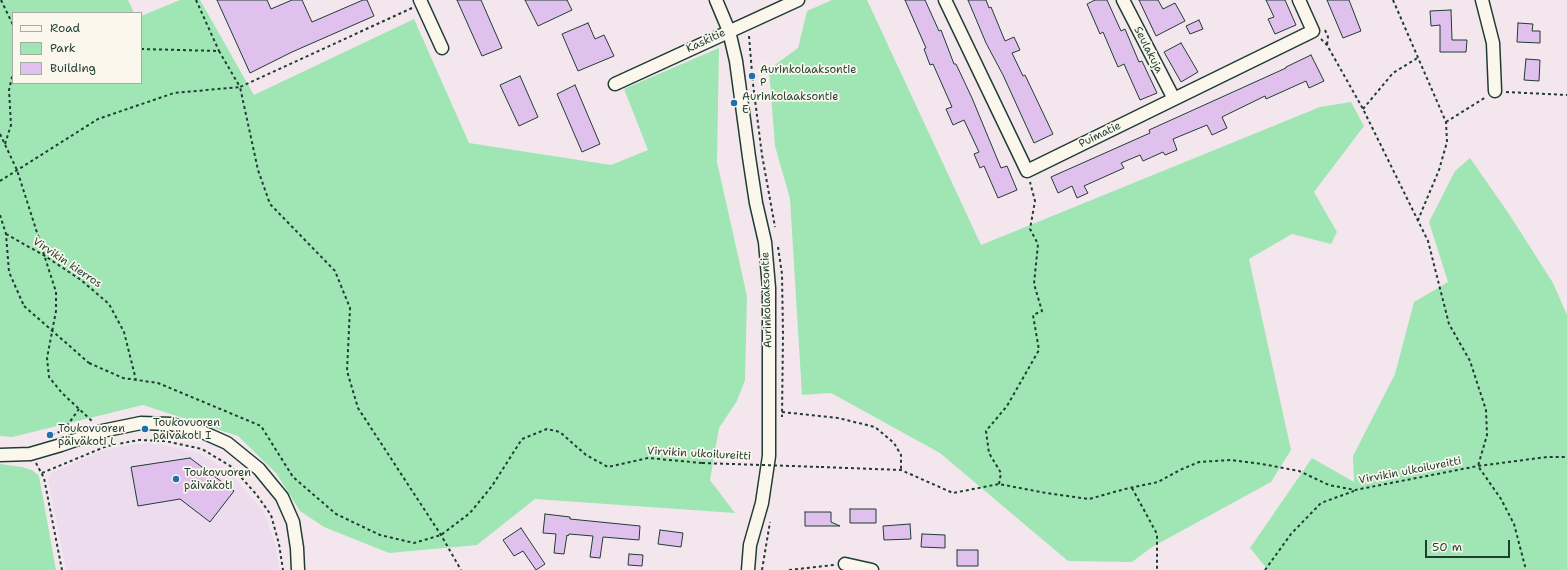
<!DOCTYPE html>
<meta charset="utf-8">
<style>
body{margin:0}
#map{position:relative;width:1567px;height:570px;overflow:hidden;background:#f3e7ed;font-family:"Shantell Sans",sans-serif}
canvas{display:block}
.legend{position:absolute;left:12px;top:12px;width:130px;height:72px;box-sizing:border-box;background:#fbf7ec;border:1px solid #a3ada2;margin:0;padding:5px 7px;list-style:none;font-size:12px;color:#1f3d34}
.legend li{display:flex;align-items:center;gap:8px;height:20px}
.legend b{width:20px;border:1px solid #a3ada2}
.scale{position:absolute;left:1425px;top:540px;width:85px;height:18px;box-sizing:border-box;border:2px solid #1f3d34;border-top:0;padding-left:5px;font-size:12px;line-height:14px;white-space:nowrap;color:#1f3d34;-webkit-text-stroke:3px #fbf7ec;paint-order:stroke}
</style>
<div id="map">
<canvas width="1567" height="570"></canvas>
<ul class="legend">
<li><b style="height:5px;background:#fbf7ec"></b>Road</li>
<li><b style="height:11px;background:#9fe6b4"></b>Park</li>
<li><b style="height:11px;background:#e0c1ee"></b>Building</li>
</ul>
<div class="scale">50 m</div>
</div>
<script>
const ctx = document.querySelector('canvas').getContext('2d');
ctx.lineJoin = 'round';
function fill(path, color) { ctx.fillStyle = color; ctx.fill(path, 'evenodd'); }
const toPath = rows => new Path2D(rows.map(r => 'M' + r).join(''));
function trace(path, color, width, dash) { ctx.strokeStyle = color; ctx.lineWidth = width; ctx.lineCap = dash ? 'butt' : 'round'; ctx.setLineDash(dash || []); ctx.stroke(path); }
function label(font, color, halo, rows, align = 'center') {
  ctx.font = font + ' "Shantell Sans",sans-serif'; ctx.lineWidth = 3.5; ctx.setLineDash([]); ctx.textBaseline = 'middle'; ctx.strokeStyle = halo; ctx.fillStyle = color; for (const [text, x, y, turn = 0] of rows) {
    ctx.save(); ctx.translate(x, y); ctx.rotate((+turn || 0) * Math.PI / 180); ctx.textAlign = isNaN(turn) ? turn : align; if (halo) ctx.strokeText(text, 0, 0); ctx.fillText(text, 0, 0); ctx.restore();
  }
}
fill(toPath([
 [148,443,165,445,199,453,228,470,264,512,276,546,279,570,66,570,48,479,50,474,82,459,108,449,137,444]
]), '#eddced');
fill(toPath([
 [0,0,128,0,134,13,13,13,13,83,141,83,141,16,180,0,200,0,254,95,414,19,469,143,611,165,648,150,624,89,719,48,717,162,747,296,745,380,737,401,719,428,710,480,735,513,535,499,477,545,389,553,324,527,300,511,276,473,238,436,143,405,12,437,0,436],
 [832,0,867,0,981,245,1320,107,1351,102,1364,126,1314,192,1337,232,1331,244,1292,234,1249,259,1291,450,1271,482,1152,547,1132,562,1068,561,940,453,831,393,802,395,790,199,775,146,769,69,798,48,807,11],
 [1470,158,1509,214,1553,283,1567,315,1567,570,1268,570,1250,548,1312,458,1354,482,1353,456,1395,374,1414,302,1448,282,1429,222,1455,171],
 [0,464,22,467,32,470,39,476,56,570,0,570]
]), '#9fe6b4');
const building = toPath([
 [217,0,267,0,271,9,292,0,302,0,312,22,363,0,367,0,374,16,292,52,250,73,217,0],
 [457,0,481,0,502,48,482,56,457,0],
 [525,0,567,0,572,10,538,26,525,0],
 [905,0,925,0,939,31,941,30,954,64,956,64,972,98,1001,168,1007,166,1017,190,998,198,984,166,980,168,974,154,979,152,964,120,953,125,946,109,952,107,933,64,930,65,924,49,926,48,905,0],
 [968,0,986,0,989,8,991,7,1005,41,1014,37,1020,50,1012,53,1023,76,1025,75,1053,134,1034,143,1003,75,986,43,968,0],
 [1095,0,1107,0,1121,31,1125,29,1139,62,1142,61,1157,93,1140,100,1124,64,1118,67,1103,32,1100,34,1087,4,1095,0],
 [1139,0,1158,0,1163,9,1175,3,1185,21,1156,36,1139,0],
 [1266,0,1285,0,1296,25,1275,34,1268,19,1274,17,1266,0],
 [1327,0,1349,0,1361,31,1343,38,1327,0],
 [1451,10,1452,40,1467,40,1466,52,1440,52,1440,25,1431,26,1430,11,1451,10],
 [1199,20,1203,29,1190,34,1186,26,1199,20],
 [588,23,595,39,604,35,614,56,578,71,562,34,588,23],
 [1518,23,1533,24,1532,31,1540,31,1540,43,1517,42,1518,23],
 [1181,43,1198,72,1181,82,1164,52,1181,43],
 [1311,55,1324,81,1309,88,1306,81,1266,99,1265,96,1222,117,1227,128,1212,135,1207,125,1173,139,1177,150,1165,155,1163,152,1143,161,1140,155,1121,163,1124,168,1084,186,1088,193,1077,198,1072,186,1058,193,1051,177,1150,133,1149,130,1286,68,1286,67,1311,55],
 [1526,59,1540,60,1539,81,1524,80,1526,59],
 [520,76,538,117,519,126,500,85,520,76],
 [575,85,600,144,582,152,557,94,575,85],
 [190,458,234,491,210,522,180,499,138,506,131,467,190,458],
 [850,509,876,509,876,523,850,523,850,509],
 [805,512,831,512,831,522,840,526,805,526,805,512],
 [545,514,570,517,570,519,640,526,639,540,603,537,600,558,590,557,593,536,569,534,568,536,567,535,564,554,554,553,556,534,543,533,545,514],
 [910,524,911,539,884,540,883,526,910,524],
 [521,528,545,564,536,570,523,551,514,556,503,540,521,528],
 [660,530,683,533,681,547,658,544,660,530],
 [922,534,945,535,945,548,921,547,922,534],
 [957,550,978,550,978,566,957,566,957,550],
 [629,554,643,555,642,566,628,565,629,554]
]);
fill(building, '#e0c1ee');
trace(building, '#1f3d34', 1);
const minor = toPath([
 [420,0,442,48],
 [716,0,729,31,736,61,749,157,756,203,765,242,769,288,769,456,762,503,750,545,748,570],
 [945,0,1027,171,1313,31,1299,0],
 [1123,0,1174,99],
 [1482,0,1493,43,1495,91],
 [615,84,798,0],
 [0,455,30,454,61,445,102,431,141,423,171,424,200,431,227,443,259,469,282,497,293,522,297,548,298,570],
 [845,564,872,570]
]);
trace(minor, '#1f3d34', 15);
trace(toPath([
 [1,0,13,25],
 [196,0,219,51],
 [1393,0,1446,122,1447,142,1439,170,1418,220],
 [1325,30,1328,37,1327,45],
 [749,36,753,85],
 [1321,39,1327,45,1363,109,1428,241,1449,324,1470,361,1486,410,1487,435,1478,466,1501,499,1514,524,1526,570],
 [141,49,219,51,240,87,412,8],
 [753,84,762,155,775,227],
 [1506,92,1567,95],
 [1363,109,1393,73,1419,57],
 [1446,122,1486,97],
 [0,134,17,170,56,292,56,311,47,358,49,377,62,393,93,422],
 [5,144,11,125,9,90,13,73],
 [0,181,98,119,174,93,240,87,258,170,270,204,335,271,350,308,347,371,358,408,441,535,461,570],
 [0,215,6,234,9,272,24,306],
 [6,234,45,256,81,280,109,304,124,332,136,380],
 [778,247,782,274,783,334,782,417],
 [89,363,123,378,158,383,261,426,293,477,336,514,380,535,414,543,441,535,470,513,492,486,522,439,547,429,560,432,586,455,608,467,648,458,702,463],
 [782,412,838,418,875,427,894,443,901,455,901,470],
 [52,435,64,430,79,409],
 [36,463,44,478,62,570],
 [821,467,901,470,953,493,999,484,1046,493,1089,499,1125,489,1158,482,1180,470,1199,462,1231,460,1262,464,1299,471,1329,485,1355,490,1478,466,1547,457,1567,457],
 [42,473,107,446,139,440,165,441,202,449,232,467,256,494,271,515,279,544,283,570],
 [999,484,1001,473,989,453,986,431,1007,406,1039,350,1033,315,1042,311,1034,284,1038,244,1030,229,1035,201,1030,182],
 [1132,488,1157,534,1157,570],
 [762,570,770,522],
 [789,570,834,565],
 [1265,570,1291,534,1321,503,1354,491]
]), '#1f3d34', 2, [3, 3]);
trace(minor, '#fbf7ec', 12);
trace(toPath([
 [24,306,89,363],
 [702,463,821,467]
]), '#1f3d34', 2, [3, 3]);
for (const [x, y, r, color] of [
 [752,76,4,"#1f6fb2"],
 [734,103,4,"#1f6fb2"],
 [145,429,4,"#1f6fb2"],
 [50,435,4,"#1f6fb2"],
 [176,479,4,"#1f6fb2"]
]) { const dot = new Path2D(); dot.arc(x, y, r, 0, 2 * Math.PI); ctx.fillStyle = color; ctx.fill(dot); trace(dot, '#fbf7ec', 1.5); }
label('11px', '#1f3d34', '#fbf7ec', [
 ["Kaskitie",706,41,-25],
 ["Seulakuja",1148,50,63],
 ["Puimatie",1100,135,-26],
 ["Virvikin kierros",67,263,34],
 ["Aurinkolaaksontie",767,300,-92],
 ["Virvikin ulkoilureitti",699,454,3],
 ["Virvikin ulkoilureitti",1410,471,-11]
]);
label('11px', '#1f3d34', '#fbf7ec', [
 ["Aurinkolaaksontie",760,70],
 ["P",760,83],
 ["Aurinkolaaksontie",742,97],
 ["E",742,110],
 ["Toukovuoren",153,423],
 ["päiväkoti I",153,436],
 ["Toukovuoren",58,429],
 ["päiväkoti L",58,442],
 ["Toukovuoren",184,473],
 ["päiväkoti",184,486]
], 'left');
</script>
